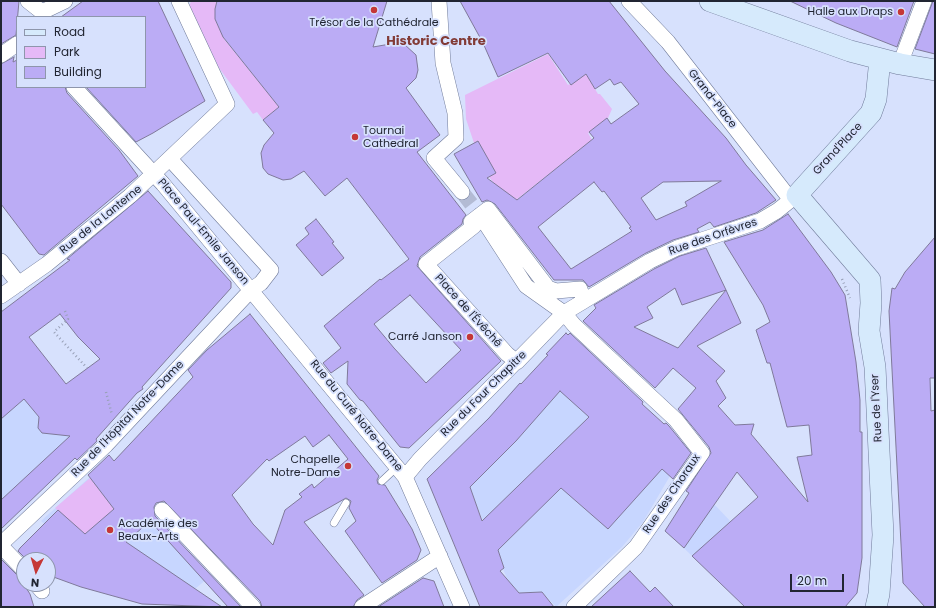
<!DOCTYPE html>
<meta charset="utf-8">
<style>
body{margin:0}
#map{position:relative;width:936px;height:608px;overflow:hidden;background:#d7e1fd;font-family:Poppins,sans-serif}
canvas{display:block}
.frame{position:absolute;inset:0;border:2px solid #212532;pointer-events:none}
.legend{position:absolute;left:16px;top:16px;width:130px;height:72px;box-sizing:border-box;background:#d7e1fd;border:1px solid #8e96ac;margin:0;padding:5px 7px;list-style:none;font-size:12px;color:#212532}
.legend li{display:flex;align-items:center;gap:8px;height:20px}
.legend b{width:20px;border:1px solid #8e96ac}
.north{position:absolute;left:16px;top:552px;width:40px;height:40px;box-sizing:border-box;background:#d7e1fd;border:1px solid #8e96ac;border-radius:50%;rotate:185deg;font-size:11px;font-weight:700;line-height:16px;text-align:center;color:#212532}
.north::after{content:'';display:block;margin:auto;width:14px;height:18px;background:#c53736;clip-path:polygon(50% 0,100% 100%,50% 72%,0 100%)}
.scale{position:absolute;left:790px;top:574px;width:54px;height:18px;box-sizing:border-box;border:2px solid #212532;border-top:0;padding-left:5px;font-size:12px;line-height:14px;white-space:nowrap;color:#212532;-webkit-text-stroke:3px #d7e1fd;paint-order:stroke}
</style>
<div id="map">
<canvas width="936" height="608"></canvas>
<div class="frame"></div>
<ul class="legend">
<li><b style="height:5px;background:#d6eafc"></b>Road</li>
<li><b style="height:11px;background:#e5b9f7"></b>Park</li>
<li><b style="height:11px;background:#bbacf5"></b>Building</li>
</ul>
<div class="north">N</div>
<div class="scale">20 m</div>
</div>
<script>
const ctx = document.querySelector('canvas').getContext('2d');
ctx.lineJoin = 'round';
function fill(path, color) { ctx.fillStyle = color; ctx.fill(path, 'evenodd'); }
const toPath = rows => new Path2D(rows.map(r => 'M' + r).join(''));
function trace(path, color, width, dash) { ctx.strokeStyle = color; ctx.lineWidth = width; ctx.lineCap = dash ? 'butt' : 'round'; ctx.setLineDash(dash || []); ctx.stroke(path); }
function label(font, color, halo, rows, align = 'center') {
  ctx.font = font + ' Poppins,sans-serif'; ctx.lineWidth = 3.5; ctx.setLineDash([]); ctx.textBaseline = 'middle'; ctx.strokeStyle = halo; ctx.fillStyle = color; for (const [text, x, y, turn = 0] of rows) {
    ctx.save(); ctx.translate(x, y); ctx.rotate((+turn || 0) * Math.PI / 180); ctx.textAlign = isNaN(turn) ? turn : align; if (halo) ctx.strokeText(text, 0, 0); ctx.fillText(text, 0, 0); ctx.restore();
  }
}
fill(toPath([
 [1,325,92,442,5,525,1,519],
 [547,356,670,476,643,522,622,547,556,607,542,592,519,593,508,581,469,487,468,488,443,463,488,418,519,383,521,384],
 [111,458,157,516,203,569,207,579,174,606,172,599,79,555,41,521],
 [692,487,714,504,733,524,739,601,666,531]
]), '#c7d6ff');
fill(toPath([
 [191,1,217,1,216,5,221,11,215,11,216,22,221,32,228,35,224,39,279,107,263,120,257,112,253,114,219,68,189,7],
 [548,54,568,85,586,74,598,94,600,94,612,109,608,118,588,133,592,140,516,200,511,196,506,199,489,177,492,175,474,143,466,119,465,95],
 [90,478,114,509,85,534,55,508]
]), '#e5b9f7');
const building = toPath([
 [1,1,19,1,16,35,1,44,1,1],
 [83,1,158,1,205,101,153,133,136,142,86,87,145,87,145,17,61,17,83,1],
 [217,1,387,1,373,47,396,43,404,44,416,55,418,70,416,78,406,88,440,135,417,152,466,215,463,219,462,224,420,257,417,266,501,361,409,448,400,447,363,401,360,400,347,384,348,361,331,373,323,363,341,348,324,326,380,279,381,280,409,259,347,178,325,196,304,171,291,179,283,180,268,174,263,168,261,153,264,145,274,133,263,120,279,107,223,37,215,19,215,9,217,1],
 [410,295,461,350,426,383,394,348,374,324,410,295],
 [460,1,609,1,665,71,726,138,746,165,776,200,756,213,714,227,710,222,697,229,699,232,673,240,646,253,589,287,583,280,554,280,495,204,487,200,482,202,454,154,478,141,496,173,487,178,517,200,594,138,589,132,607,118,611,124,639,104,621,82,614,85,610,79,595,89,586,74,571,85,548,53,498,77,483,43,460,1],
 [721,181,685,202,687,206,656,220,641,198,663,182,721,181],
 [594,182,602,192,604,191,631,227,629,228,632,231,571,269,538,227,594,182],
 [790,1,914,1,897,47,836,23,790,1],
 [933,1,935,1,935,54,915,49,933,1],
 [14,57,13,62,17,60,17,87,65,87,67,93,119,150,138,176,44,255,39,254,1,204,1,64,14,57],
 [148,191,231,282,231,288,142,387,143,389,137,393,96,439,97,441,77,460,75,458,1,529,1,500,70,436,42,433,38,428,39,417,24,399,1,419,1,312,70,260,67,259,148,191],
 [60,314,78,337,100,359,66,384,29,337,60,314],
 [788,214,831,272,845,295,856,362,860,400,860,432,862,432,862,558,857,593,845,607,745,607,692,556,758,497,737,472,684,548,665,531,689,493,686,491,711,453,709,447,678,409,696,388,673,368,655,388,583,321,596,308,594,305,654,269,680,256,706,248,726,290,682,305,675,288,647,307,653,318,634,327,678,348,726,290,741,323,697,346,725,371,716,381,726,398,718,406,735,425,754,424,751,434,808,502,797,457,812,455,809,425,787,427,770,363,767,363,756,330,770,322,763,305,724,242,763,230,788,214],
 [316,219,334,242,332,243,344,258,322,276,296,245,309,234,305,228,316,219],
 [935,237,935,378,930,378,931,411,935,410,935,607,925,607,903,583,889,311,892,288,895,289,905,272,935,237],
 [250,314,379,476,377,480,378,484,385,485,412,529,421,550,417,560,382,583,345,531,356,521,349,508,351,501,346,498,304,522,364,595,357,600,353,607,262,607,260,601,164,501,156,503,154,507,155,516,241,607,228,607,150,521,126,542,222,607,142,604,81,587,48,575,48,560,27,560,18,551,20,548,58,510,85,534,114,509,88,475,109,455,114,461,193,377,188,370,207,350,250,314],
 [329,435,348,459,314,488,312,484,299,494,302,497,285,510,273,545,253,524,232,495,267,459,269,461,305,436,313,447,329,435],
 [566,333,568,335,570,333,643,402,642,404,664,424,666,423,669,426,691,453,673,479,662,469,608,529,561,488,498,550,504,568,500,571,519,593,542,592,554,607,480,607,427,479,489,418,520,383,521,384,548,355,546,354,566,333],
 [560,391,589,417,482,521,470,487,516,441,560,391],
 [1,559,19,577,30,594,34,607,1,607,1,559],
 [630,571,650,592,655,587,674,607,591,607,630,571],
 [423,578,434,581,444,607,378,607,423,578]
]);
fill(building, '#bbacf5');
trace(building, '#7f799a', 1);
trace(toPath([
 [462,192,480,215]
]), '#b3bbd4', 15, [15, 8]);
const lane = toPath([
 [382,481,397,467],
 [334,523,346,503]
]);
const street = toPath([
 [28,1,42,12],
 [439,1,443,63,455,113,456,138,434,158,462,192],
 [629,1,668,42,791,200],
 [42,12,65,1],
 [1,55,17,44],
 [900,64,924,1],
 [74,87,163,184,405,477,462,607],
 [488,209,548,288,556,291,580,289,584,301,564,313,517,362,507,354,426,264,474,226,471,222,488,209],
 [480,215,526,286,564,313,574,325,676,420,702,453,636,547,574,607],
 [1,261,19,284],
 [1,296,47,264,130,196,227,104,179,1],
 [405,477,420,459,564,313,650,261,677,248,760,221,777,211,797,195],
 [162,510,253,607],
 [1,544,106,445,251,290,261,283,271,270,170,159],
 [1,546,24,570],
 [36,584,42,591],
 [362,607,440,556]
]);
const secondary = toPath([
 [710,1,850,51,900,64,935,70],
 [876,607,879,594,883,535,875,367,869,331,871,303,870,280,797,195,871,113,876,99,880,59]
]);
trace(lane, '#707b9a', 8);
trace(street, '#707b9a', 16);
trace(secondary, '#707b9a', 22);
trace(toPath([
 [842,279,850,298],
 [65,311,68,319,54,332,87,368],
 [106,392,112,415]
]), '#98a0b7', 2.5, [1, 3]);
trace(lane, '#fff', 7);
trace(street, '#fff', 15);
trace(secondary, '#d6eafc', 21);
for (const [x, y, r, color] of [
 [374,10,4,"#c53736"],
 [901,12,4,"#c53736"],
 [355,137,4,"#c53736"],
 [470,337,4,"#c53736"],
 [348,466,4,"#c53736"],
 [110,530,4,"#c53736"]
]) { const dot = new Path2D(); dot.arc(x, y, r, 0, 2 * Math.PI); ctx.fillStyle = color; ctx.fill(dot); trace(dot, '#d7e1fd', 1.5); }
label('11px', '#212532', '#d7e1fd', [
 ["Halle aux Draps",893,12],
 ["Trésor de la Cathédrale",374,23,"center"],
 ["Tournai",363,131,"left"],
 ["Cathedral",363,144,"left"],
 ["Carré Janson",462,337],
 ["Chapelle",340,460],
 ["Notre-Dame",340,473],
 ["Académie des",118,524,"left"],
 ["Beaux-Arts",118,537,"left"]
], 'right');
label('11px', '#212532', '#d7e1fd', [
 ["Grand-Place",712,99,52],
 ["Grand'Place",838,149,-47],
 ["Rue de la Lanterne",101,220,-39],
 ["Place Paul-Emile Janson",203,232,50],
 ["Rue des Orfèvres",713,237,-19],
 ["Place de l'Évêché",468,311,48],
 ["Rue du Four Chapitre",484,394,-45],
 ["Rue de l'Yser",877,408,-93],
 ["Rue du Curé Notre-Dame",356,416,51],
 ["Rue de l'Hôpital Notre-Dame",128,419,-46],
 ["Rue des Choraux",672,494,-56]
]);
label('bold 13px', '#823b36', '#d7e1fd', [
 ["Historic Centre",436,42]
]);
</script>
